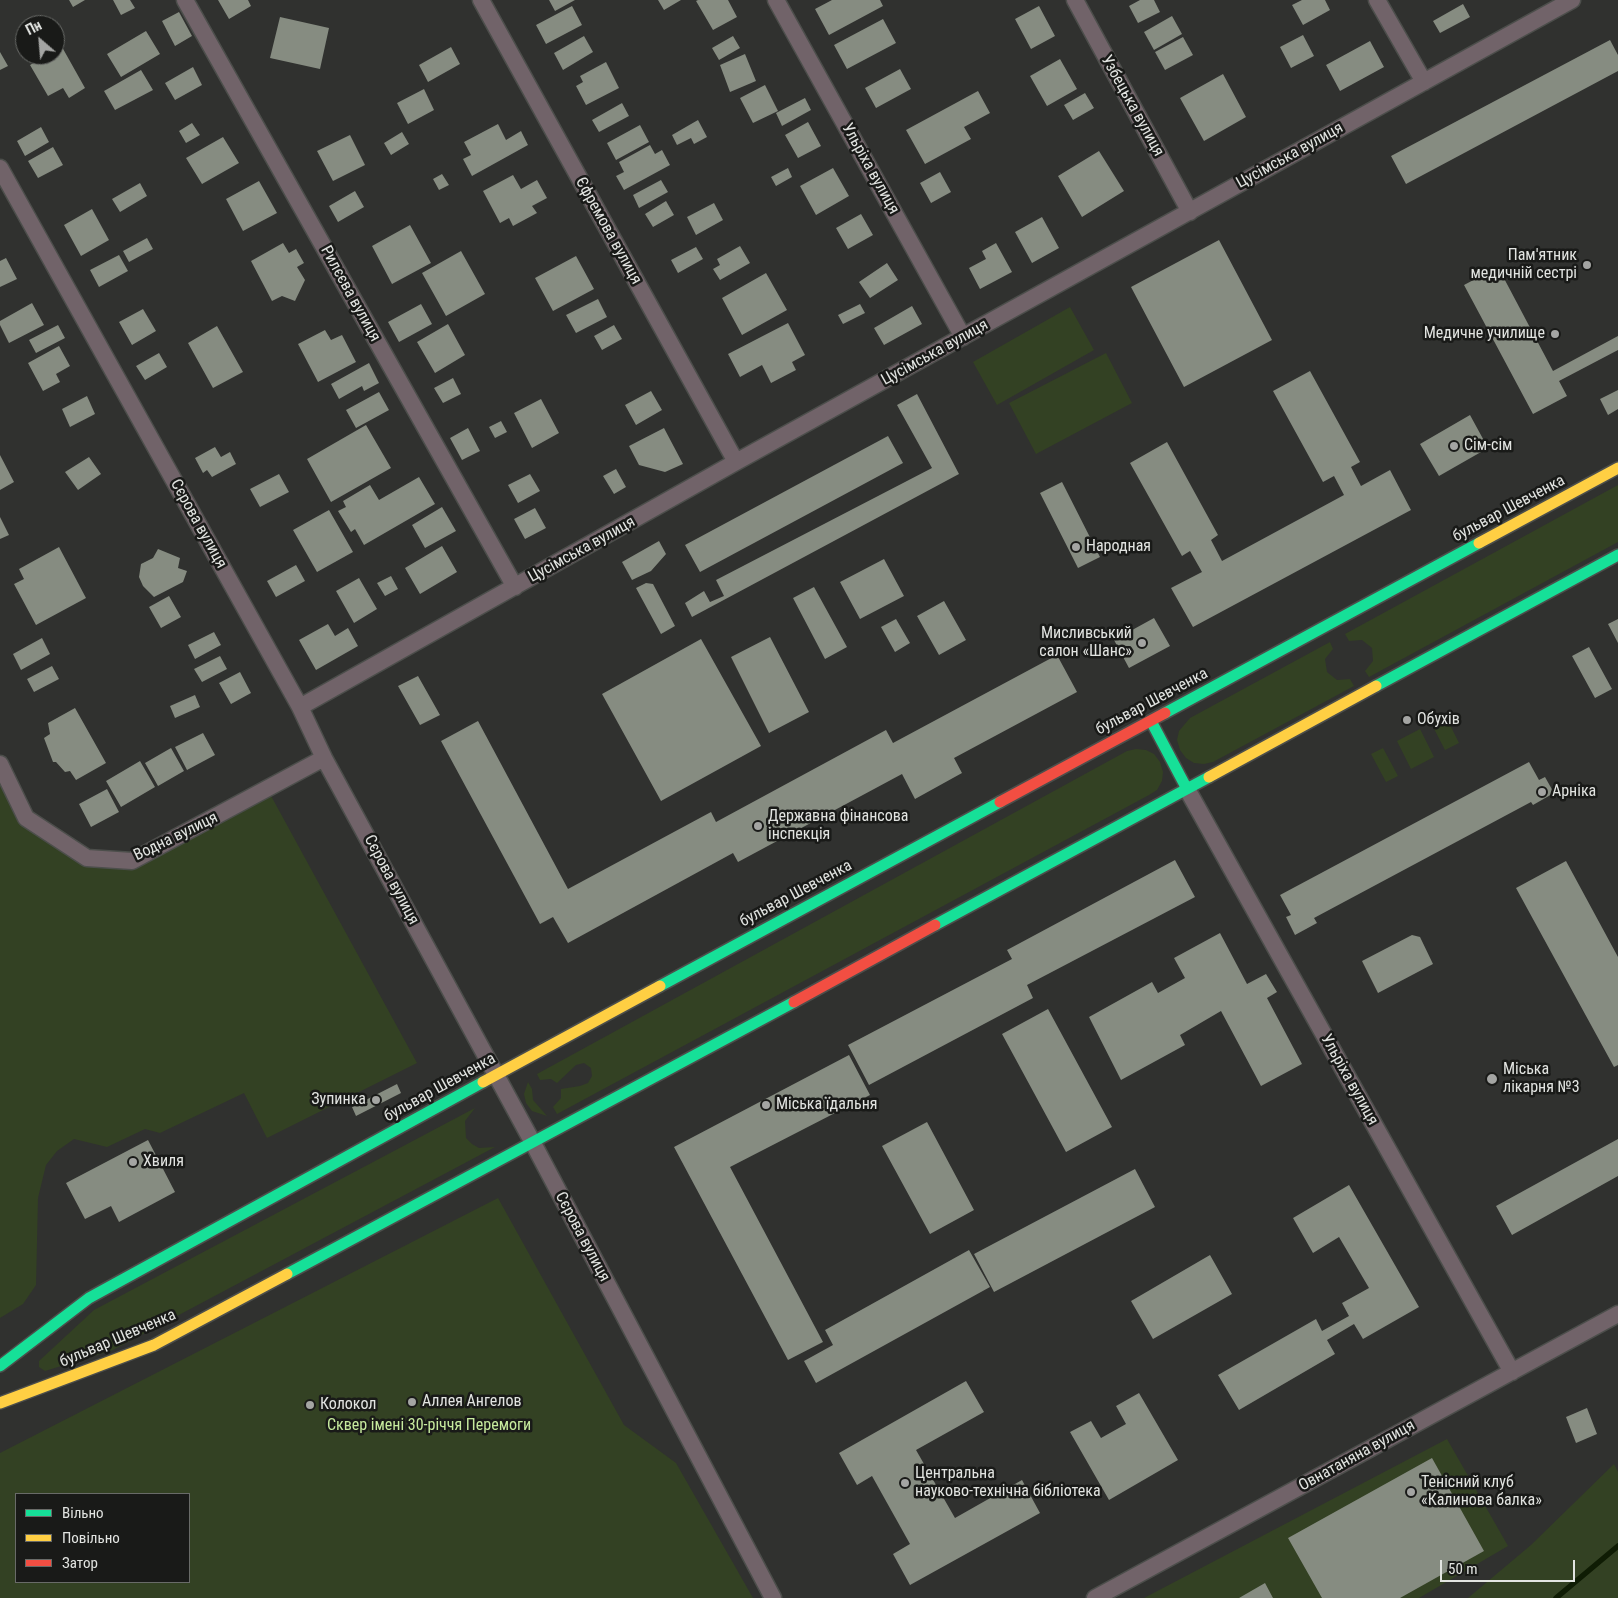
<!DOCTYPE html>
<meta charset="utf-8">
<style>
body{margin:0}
#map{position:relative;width:1618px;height:1598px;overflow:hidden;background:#30312f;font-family:"Roboto Condensed",sans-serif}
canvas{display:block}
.legend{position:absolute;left:15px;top:1493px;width:175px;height:90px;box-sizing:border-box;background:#191a18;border:1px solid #696b68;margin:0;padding:6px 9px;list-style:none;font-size:15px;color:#e2e4e1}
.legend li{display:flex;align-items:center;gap:10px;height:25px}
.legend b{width:25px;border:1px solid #696b68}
.north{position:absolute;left:15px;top:15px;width:50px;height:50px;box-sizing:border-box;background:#191a18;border:1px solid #696b68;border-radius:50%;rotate:333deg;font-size:14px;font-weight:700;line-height:20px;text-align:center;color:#e2e4e1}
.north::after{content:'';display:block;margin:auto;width:18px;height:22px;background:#a4a5a3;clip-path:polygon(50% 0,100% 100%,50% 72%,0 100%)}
.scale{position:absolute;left:1440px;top:1560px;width:135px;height:22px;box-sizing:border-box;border:2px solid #e2e4e1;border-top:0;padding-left:6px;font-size:15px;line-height:18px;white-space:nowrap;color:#e2e4e1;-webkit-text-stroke:4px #191a18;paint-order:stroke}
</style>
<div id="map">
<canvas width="1618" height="1598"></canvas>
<ul class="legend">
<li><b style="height:6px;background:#16e098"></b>Вільно</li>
<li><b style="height:6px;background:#ffcf43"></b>Повільно</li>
<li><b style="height:6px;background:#f24e42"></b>Затор</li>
</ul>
<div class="north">Пн</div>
<div class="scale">50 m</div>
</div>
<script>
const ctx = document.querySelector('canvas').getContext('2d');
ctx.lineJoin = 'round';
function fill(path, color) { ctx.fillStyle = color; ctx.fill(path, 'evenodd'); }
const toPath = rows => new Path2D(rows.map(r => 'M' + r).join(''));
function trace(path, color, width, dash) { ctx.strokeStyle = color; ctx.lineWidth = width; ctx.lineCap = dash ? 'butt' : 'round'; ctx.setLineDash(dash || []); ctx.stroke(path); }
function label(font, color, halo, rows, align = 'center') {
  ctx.font = font + ' "Roboto Condensed",sans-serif'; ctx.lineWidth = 5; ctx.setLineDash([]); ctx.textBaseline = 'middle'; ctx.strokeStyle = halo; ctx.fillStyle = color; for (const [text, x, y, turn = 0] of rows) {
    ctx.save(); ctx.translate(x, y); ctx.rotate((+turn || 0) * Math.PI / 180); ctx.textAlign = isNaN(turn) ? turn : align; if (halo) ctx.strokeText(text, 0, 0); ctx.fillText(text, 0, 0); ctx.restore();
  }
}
fill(toPath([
 [1070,307,1094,350,997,405,973,362],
 [1106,353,1132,403,1036,454,1009,403],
 [1618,485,1618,542,1369,677,1365,671,1373,661,1372,648,1362,640,1349,641,1345,634],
 [1330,642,1333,649,1325,659,1327,672,1337,680,1350,679,1354,686,1213,762,1204,764,1194,763,1186,758,1180,750,1177,740,1179,731,1190,718],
 [1445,715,1459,743,1445,750,1431,723],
 [1420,729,1434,757,1411,769,1397,741],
 [1383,748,1398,776,1386,782,1371,754],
 [1136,749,1146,750,1154,754,1160,762,1163,772,1162,781,1157,790,1149,795,557,1114,553,1107,561,1098,561,1089,580,1086,588,1083,592,1076,591,1068,584,1063,576,1065,557,1083,551,1079,540,1080,537,1074,1127,751],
 [0,783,22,825,85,866,131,868,270,794,417,1063,267,1138,244,1093,160,1133,145,1129,107,1147,74,1139,57,1151,46,1165,38,1198,36,1285,23,1304,0,1318],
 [528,1082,532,1089,533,1100,547,1116,532,1111,526,1103,524,1094],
 [475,1108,465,1121,466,1138,472,1144,479,1148,495,1147,113,1350,45,1371,39,1367,39,1361,94,1310],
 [498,1198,624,1425,676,1463,753,1598,0,1598,0,1453],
 [16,1494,189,1494,189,1582,16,1582],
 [1447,1439,1508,1546,1419,1598,1144,1598],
 [1614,1464,1618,1472,1618,1598,1468,1598,1531,1545]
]), '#334123');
trace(toPath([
 [1556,1598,1618,1546]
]), '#0f1c04', 5.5);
fill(toPath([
 [69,0,85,0,73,7],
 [113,0,130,0,135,8,121,15],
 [218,0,248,0,251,6,229,19],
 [549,0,575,0,555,11],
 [658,0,681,0,664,10],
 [698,0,728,0,737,17,713,30,696,1],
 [832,0,880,0,883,6,829,35,815,9],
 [1140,0,1154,0,1160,12,1138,23,1129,6],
 [1302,0,1325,0,1330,10,1303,25,1292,5],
 [1463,4,1470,17,1440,33,1433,21],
 [572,6,582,25,546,44,536,25],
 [1039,6,1055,36,1031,49,1015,19],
 [179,12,192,36,175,46,162,21],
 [1172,16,1182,34,1154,50,1144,32],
 [280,17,329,28,320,69,270,58],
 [883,19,896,43,847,69,834,45],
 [146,31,160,54,121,77,107,54],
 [1303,35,1314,56,1291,68,1280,47],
 [584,36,593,52,563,70,554,53],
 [733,36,740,48,719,60,712,48],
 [1183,37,1193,55,1165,70,1155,52],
 [1610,40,1618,55,1618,71,1406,184,1391,156],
 [1370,41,1384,67,1340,91,1326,65],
 [62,47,85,88,69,98,63,88,48,96,30,65,48,55,55,55,55,51],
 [451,47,460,64,428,82,419,65],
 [0,52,8,66,0,70],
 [745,54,756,81,730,92,720,65],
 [1060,59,1077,89,1047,106,1030,76],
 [606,62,619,88,586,105,576,86,583,82,580,76],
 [193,67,202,85,175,100,165,83],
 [900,69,911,89,876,108,865,88],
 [141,70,153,90,115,110,104,91],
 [1223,74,1246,117,1204,141,1180,98],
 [765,85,778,111,753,123,740,98],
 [424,89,434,110,408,124,397,103],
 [978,91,990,113,964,127,971,139,925,164,906,130],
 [1085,93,1094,108,1073,120,1064,105],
 [805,98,811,110,782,126,776,113],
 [622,103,629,116,599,132,592,120],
 [698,120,707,137,694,144,691,138,677,145,672,135],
 [808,122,821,146,798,158,785,135],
 [192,123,200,135,186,143,179,131],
 [498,124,506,140,521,131,528,145,472,176,463,159,471,155,464,142],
 [640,125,649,142,616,160,607,143],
 [41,127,49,142,25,156,17,141],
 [402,132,409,144,391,155,384,143],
 [350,135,365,165,333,181,317,151],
 [223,137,239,163,202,184,186,158],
 [650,145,655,154,662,150,670,165,624,190,616,176,624,172,619,162],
 [53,147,63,165,38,178,28,161],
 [1099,151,1124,191,1082,217,1058,176],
 [788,168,792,177,776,186,771,177],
 [833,168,849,196,816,215,800,186],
 [940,172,951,192,931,203,920,183],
 [442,174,449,185,439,190,433,179],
 [513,175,521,189,537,180,547,198,532,206,537,213,513,226,509,218,500,223,483,191],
 [661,180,668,192,639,208,633,195],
 [259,181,277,213,243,231,226,199],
 [140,183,147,196,120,212,112,199],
 [355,191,364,207,338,222,329,206],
 [666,201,674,215,653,227,645,214],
 [714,203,723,220,696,235,687,217],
 [92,209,109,240,81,256,64,225],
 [861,214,873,235,848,249,836,228],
 [1042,217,1059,248,1032,263,1015,232],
 [410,225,431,263,392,284,372,246],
 [147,238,153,249,129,262,123,251],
 [1219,240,1272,340,1184,387,1131,287],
 [283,243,289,253,296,249,304,263,297,267,305,280,295,301,282,296,272,301,251,261],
 [996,243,1012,272,980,289,969,268,986,259,982,251],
 [740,246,750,263,720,280,713,269,720,265,717,259],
 [696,247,703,259,678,273,671,260],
 [461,251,485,294,446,316,422,273],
 [119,255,128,271,99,287,90,270],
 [576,256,594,289,553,311,535,278],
 [6,258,17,279,0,287,0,261],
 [887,263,898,280,870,298,859,282],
 [1498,267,1553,371,1618,336,1618,350,1559,381,1567,396,1533,414,1464,285],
 [766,273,787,310,742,335,722,298],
 [598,299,607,317,576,333,566,315],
 [32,303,44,325,9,343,0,325,0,321],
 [421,304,432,324,399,342,388,322],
 [860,304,865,313,843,324,838,315],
 [912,306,922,324,884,345,874,328],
 [143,309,156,331,132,345,119,322],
 [788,323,805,355,792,362,796,370,771,383,762,365,740,377,728,354],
 [448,324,465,355,435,373,417,342],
 [58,325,65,338,36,353,29,340],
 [614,325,622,339,602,350,594,336],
 [217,326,243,372,213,388,188,343],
 [325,330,331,340,342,335,356,362,318,382,298,344],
 [59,346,70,366,56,374,60,382,43,391,28,363],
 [159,353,167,367,145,380,136,366],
 [369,363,379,383,364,391,362,386,339,399,331,384],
 [1310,371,1360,462,1351,467,1361,486,1390,470,1411,510,1193,627,1171,588,1202,572,1190,551,1182,556,1130,463,1167,442,1218,535,1211,540,1222,561,1344,495,1334,476,1323,482,1273,391],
 [453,378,461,394,443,403,434,388],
 [1618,390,1618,409,1608,415,1600,399],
 [651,391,662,410,636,425,625,405],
 [379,392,389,410,356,428,346,410],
 [917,394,959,474,692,617,685,603,704,591,710,602,724,596,716,580,932,468,897,405],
 [87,396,95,414,70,427,62,409],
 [541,399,559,433,532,448,514,413],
 [1470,415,1488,448,1439,476,1420,444],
 [501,421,507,432,495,438,489,427],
 [366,425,391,468,331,502,307,459],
 [468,428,480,451,462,460,450,438],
 [664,428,683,464,665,472,639,465,629,446],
 [888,436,903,463,700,572,685,545],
 [215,447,221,457,230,452,236,464,212,477,207,470,203,473,195,458],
 [0,455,14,482,0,490],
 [89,457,101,474,78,490,65,472],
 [616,469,626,487,614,494,603,476],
 [279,474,289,492,260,507,250,489],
 [530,474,540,491,518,503,508,485],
 [419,477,435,504,364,545,355,529,351,532,338,511,346,507,343,501,370,485,379,500],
 [1062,482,1100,557,1078,568,1040,493],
 [442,507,456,531,425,548,412,525],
 [535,508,546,528,525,539,514,519],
 [329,510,353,552,317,572,293,530],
 [0,517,9,535,0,539],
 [659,541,666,554,651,571,632,580,622,562],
 [442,546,457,572,420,594,405,568],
 [59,547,86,598,36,625,14,584,24,579,19,569],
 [158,549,180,558,178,568,187,571,183,582,154,597,143,586,139,577,141,564,153,558],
 [884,559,904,596,860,619,840,582],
 [296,565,305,581,276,597,267,581],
 [391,576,398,589,385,596,377,583],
 [359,578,377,609,354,623,336,591],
 [646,583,653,584,675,626,661,634,636,588],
 [814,587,847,647,825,659,793,598],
 [169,596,181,617,161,628,149,607],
 [944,601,966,640,939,655,917,616],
 [1154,618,1170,646,1129,668,1114,640],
 [896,619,910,643,895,652,881,627],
 [1618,619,1618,643,1608,624],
 [328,624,335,636,348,628,358,646,316,670,299,640],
 [214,632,221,645,195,659,188,645],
 [770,637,809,712,769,733,731,657],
 [42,638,50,654,21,670,13,654],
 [701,639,761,746,661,801,602,694],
 [1589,647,1612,689,1595,698,1572,656],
 [1057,655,1077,692,954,758,962,773,915,799,902,774,738,862,733,853,568,943,553,917,540,924,441,741,478,721,568,889,711,812,716,822,886,730,893,743],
 [220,656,227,669,202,682,194,669],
 [52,666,59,679,34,692,27,679],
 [240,672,251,693,231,704,219,683],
 [418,676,440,715,420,725,398,686],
 [195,695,200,707,175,718,170,706],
 [75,708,106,763,76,780,70,771,65,772,56,762,53,762,44,738,50,734,48,723],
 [203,733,215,755,187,770,175,747],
 [171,748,184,771,158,786,145,763],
 [140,761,155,787,121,807,106,781],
 [1529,762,1539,780,1545,777,1554,793,1533,805,1531,802,1314,918,1317,923,1295,935,1286,917,1291,915,1280,895],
 [107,789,119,812,91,827,79,804],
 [1175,860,1195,897,1027,985,1033,998,869,1085,848,1045,1012,959,1007,950],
 [1566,861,1618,957,1618,1065,1614,1067,1516,888],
 [1220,933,1247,984,1266,974,1277,992,1267,998,1302,1064,1261,1086,1221,1011,1180,1035,1185,1045,1121,1080,1089,1017,1152,982,1158,993,1185,978,1174,958],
 [1412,935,1420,937,1433,964,1378,993,1362,961],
 [1048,1009,1112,1127,1066,1152,1002,1034],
 [849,1055,870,1095,730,1167,823,1342,788,1360,674,1147],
 [397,1084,401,1093,356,1116,352,1107],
 [927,1122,974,1210,930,1234,882,1146],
 [1618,1139,1618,1176,1512,1235,1496,1206],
 [148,1140,175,1192,119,1222,111,1206,85,1219,66,1183],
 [1135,1169,1155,1207,994,1292,974,1254],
 [1349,1185,1419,1307,1363,1339,1354,1324,1327,1340,1335,1354,1239,1410,1218,1375,1316,1319,1322,1331,1349,1316,1342,1303,1369,1288,1339,1237,1313,1253,1293,1218],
 [969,1250,990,1287,816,1383,804,1361,833,1345,825,1330],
 [1210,1255,1232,1294,1153,1339,1131,1301],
 [966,1381,984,1412,916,1450,955,1518,1022,1480,1040,1513,910,1585,893,1554,910,1544,872,1476,857,1485,839,1453],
 [1139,1393,1178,1460,1109,1500,1070,1432,1091,1421,1101,1438,1126,1424,1116,1406],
 [1587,1408,1597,1434,1576,1443,1566,1417],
 [1432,1458,1484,1551,1400,1598,1322,1598,1288,1538],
 [1265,1583,1273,1598,1239,1598]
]), '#868c81');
const street = toPath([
 [185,0,515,587],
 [481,0,736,462],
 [776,0,963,337],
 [1075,0,1190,212],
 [1377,0,1424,82],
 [0,168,300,707,324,758,533,1143,773,1598],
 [300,707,736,462,1572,0],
 [0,764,26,818,87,858,132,861,324,758],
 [1187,789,1512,1372],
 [1095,1598,1618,1314]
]);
const fast = toPath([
 [1376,686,1618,555],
 [1165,713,1479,543],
 [1151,721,1187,789],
 [935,925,1209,777],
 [660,986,1000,802],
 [287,1274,794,1002],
 [0,1366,89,1298,483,1082]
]);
const slow = toPath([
 [1479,543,1618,468],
 [1209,777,1376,686],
 [483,1082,660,986],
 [0,1403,154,1345,287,1274]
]);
const jam = toPath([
 [1000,802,1165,713],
 [794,1002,935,925]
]);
trace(street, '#4c4e4b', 19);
trace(fast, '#4c4e4b', 14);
trace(slow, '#4c4e4b', 14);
trace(jam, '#4c4e4b', 14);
trace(street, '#716369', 16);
trace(fast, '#16e098', 11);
trace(slow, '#ffcf43', 11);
trace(jam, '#f24e42', 11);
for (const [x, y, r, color] of [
 [1587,265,5,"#a4a5a3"],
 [1555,334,5,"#a4a5a3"],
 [1454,446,5,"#a4a5a3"],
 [1076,547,5,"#a4a5a3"],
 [1142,643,5,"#a4a5a3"],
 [1407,720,5,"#a4a5a3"],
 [1542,792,5,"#a4a5a3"],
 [758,826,5,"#a4a5a3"],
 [1492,1079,6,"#a4a5a3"],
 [376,1100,5,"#a4a5a3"],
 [766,1105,5,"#a4a5a3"],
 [133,1162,5,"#a4a5a3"],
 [412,1402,5,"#a4a5a3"],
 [310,1405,5,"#a4a5a3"],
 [905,1483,5,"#a4a5a3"],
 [1411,1492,5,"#a4a5a3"]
]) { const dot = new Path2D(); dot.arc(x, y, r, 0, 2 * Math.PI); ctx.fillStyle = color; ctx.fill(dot); trace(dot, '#191a18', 2); }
label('16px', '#e2e4e1', '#191a18', [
 ["Узбецька вулиця",1132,106,61],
 ["Цусімська вулиця",1290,156,-29],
 ["Ульріха вулиця",870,169,61],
 ["Єфремова вулиця",608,231,61],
 ["Рилєєва вулиця",350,294,61],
 ["Цусімська вулиця",935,353,-29],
 ["бульвар Шевченка",1509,509,-28],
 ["Сєрова вулиця",198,524,61],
 ["Цусімська вулиця",582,550,-29],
 ["бульвар Шевченка",1152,702,-28],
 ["Водна вулиця",176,837,-26],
 ["Сєрова вулиця",391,880,62],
 ["бульвар Шевченка",796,894,-28],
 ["Ульріха вулиця",1349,1080,61],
 ["бульвар Шевченка",440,1088,-29],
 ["Сєрова вулиця",582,1237,62],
 ["бульвар Шевченка",118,1339,-23],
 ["Овнатаняна вулиця",1357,1456,-29]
]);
label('16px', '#e2e4e1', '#191a18', [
 ["Пам'ятник",1577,256,"right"],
 ["медичній сестрі",1577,274,"right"],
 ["Медичне училище",1545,334,"right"],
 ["Сім-сім",1464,446],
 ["Народная",1086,547],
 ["Мисливський",1132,634,"right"],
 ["салон «Шанс»",1132,652,"right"],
 ["Обухів",1417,720],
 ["Арніка",1552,792],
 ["Державна фінансова",768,817],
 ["інспекція",768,835],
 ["Міська",1503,1070],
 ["лікарня №3",1503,1088],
 ["Зупинка",366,1100,"right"],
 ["Міська їдальня",776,1105],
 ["Хвиля",143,1162],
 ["Аллея Ангелов",422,1402],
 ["Колокол",320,1405],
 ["Центральна",915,1474],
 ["науково-технічна бібліотека",915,1492],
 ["Тенісний клуб",1421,1483],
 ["«Калинова балка»",1421,1501]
], 'left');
label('16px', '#c7eb9e', '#191a18', [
 ["Сквер імені 30-річчя Перемоги",429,1426]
]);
</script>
